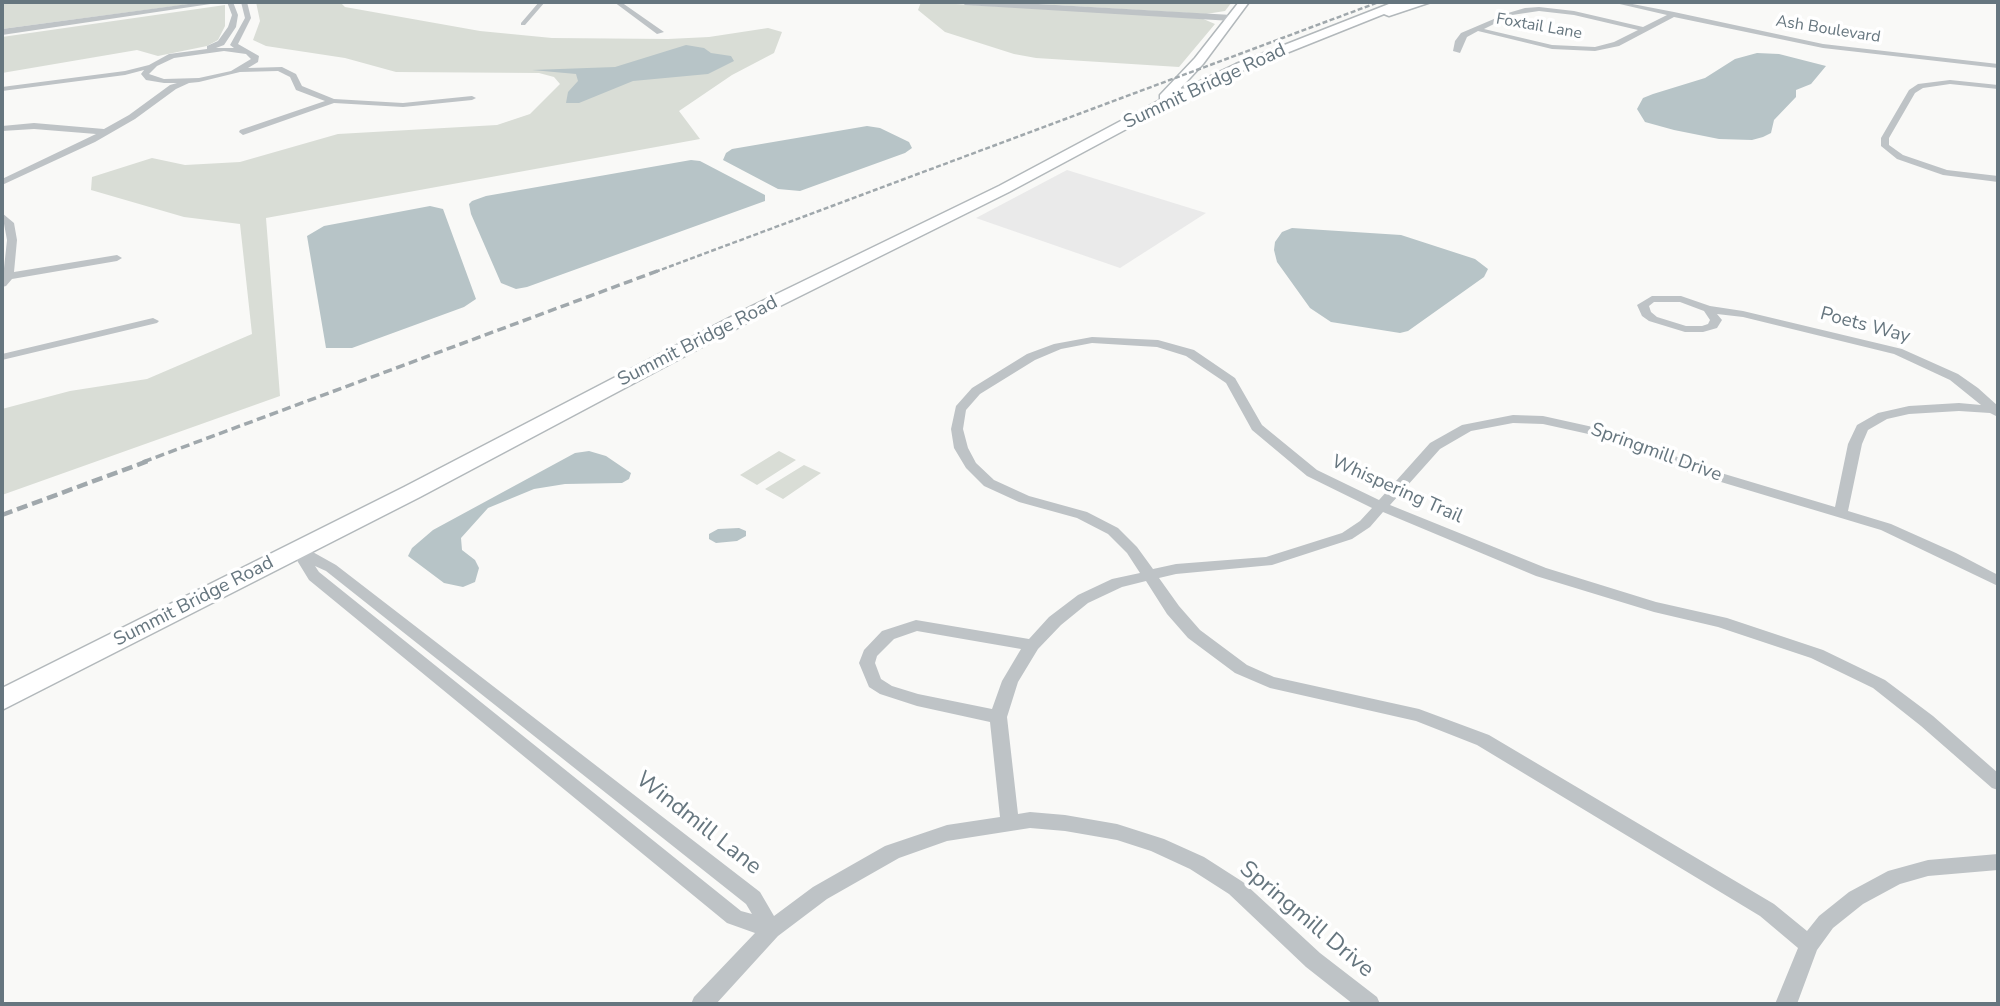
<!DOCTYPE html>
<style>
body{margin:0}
#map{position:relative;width:2000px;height:1006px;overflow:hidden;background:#f9f9f7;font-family:"Nunito Sans",sans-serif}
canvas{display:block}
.frame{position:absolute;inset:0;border:4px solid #66767f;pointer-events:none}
</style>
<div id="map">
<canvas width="2000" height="1006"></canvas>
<div class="frame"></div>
</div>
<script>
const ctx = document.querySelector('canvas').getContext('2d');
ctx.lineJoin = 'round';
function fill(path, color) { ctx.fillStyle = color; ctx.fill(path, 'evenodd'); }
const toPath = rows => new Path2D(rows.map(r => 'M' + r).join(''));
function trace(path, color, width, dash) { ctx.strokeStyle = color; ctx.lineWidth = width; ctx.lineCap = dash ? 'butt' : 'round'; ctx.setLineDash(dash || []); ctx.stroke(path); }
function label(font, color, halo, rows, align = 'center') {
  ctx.font = font + ' "Nunito Sans",sans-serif'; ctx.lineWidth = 7; ctx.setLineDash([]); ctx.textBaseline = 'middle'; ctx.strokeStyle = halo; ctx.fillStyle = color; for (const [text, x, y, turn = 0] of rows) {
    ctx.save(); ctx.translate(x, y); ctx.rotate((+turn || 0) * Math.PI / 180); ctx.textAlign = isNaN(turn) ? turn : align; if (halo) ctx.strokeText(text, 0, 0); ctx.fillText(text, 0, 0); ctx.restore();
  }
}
fill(toPath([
 [1067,170,1206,213,1120,268,976,218]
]), '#eaeaea');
fill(toPath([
 [2,2,205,2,2,29],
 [256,2,340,2,345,7,480,31,552,38,668,39,709,37,768,28,782,32,774,53,732,75,679,111,700,139,266,218,280,396,2,495,2,409,70,391,147,379,252,334,240,224,184,217,91,190,92,177,152,158,185,165,240,162,338,134,497,125,530,114,560,84,554,77,539,73,396,72,345,58,266,46,253,40,260,21],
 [921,2,1201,18,1215,24,1179,67,1036,58,1014,54,945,32,918,10],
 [1004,2,1232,2,1225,11,1206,14],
 [225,5,225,26,218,40,207,46,158,56,137,50,2,73,2,37],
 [779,451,796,460,757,485,740,475],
 [804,465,821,473,783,499,765,489]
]), '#d9ddd6');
fill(toPath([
 [686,45,704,48,711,53,731,56,734,61,708,74,633,81,579,103,566,103,568,92,578,81,576,74,532,70,615,67],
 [1757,53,1779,54,1826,66,1811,84,1796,90,1796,97,1774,120,1771,133,1763,137,1752,140,1719,139,1674,130,1645,122,1637,109,1643,98,1653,94,1705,78,1735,59],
 [867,126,880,128,909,142,912,148,905,153,800,191,778,189,723,160,726,153,732,149],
 [691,160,700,161,765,195,765,201,527,287,516,289,501,283,471,214,469,204,472,201,486,196],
 [430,206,443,209,476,299,464,307,352,348,326,348,307,236,324,226],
 [1292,228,1401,235,1475,259,1488,269,1484,277,1408,331,1400,333,1331,322,1310,308,1277,262,1274,250,1275,242,1282,232],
 [589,451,606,456,631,473,629,479,622,483,565,484,534,489,488,508,461,538,462,550,475,560,479,568,475,582,463,587,444,583,408,556,412,548,433,530,575,453],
 [739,528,746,531,746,536,737,541,716,543,709,539,709,534,718,529]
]), '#b7c4c7');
const primary = toPath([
 [1239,2,1249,2,1203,64,1177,92,1236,64,1394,2,1408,2,1407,4,1431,2,1389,16,1384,14,1244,70,1160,111,1009,192,762,315,420,497,2,710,2,688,404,487,750,307,999,186,1160,100,1160,95,1195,58,1239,2]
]);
trace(primary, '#b2b8bb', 3);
fill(toPath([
 [227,2,233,2,238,15,236,27,224,45,216,48,234,48,230,45,245,18,241,2,247,2,251,18,238,44,259,56,258,62,248,68,282,67,296,74,302,86,334,99,403,103,472,96,476,98,472,100,403,107,334,103,243,135,239,132,240,130,325,101,296,90,290,77,278,71,240,72,199,82,189,83,176,89,135,119,95,142,2,185,2,179,96,134,34,129,2,131,2,126,34,123,104,129,129,115,170,85,177,83,164,83,146,80,141,74,144,70,125,75,2,91,2,87,125,71,149,65,169,54,207,49,207,46,218,41,228,27,232,15,227,2],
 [224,51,246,54,251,59,231,71,199,78,164,79,149,74,157,66,174,58,224,51],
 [539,2,545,2,525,25,521,25,521,23,539,2],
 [614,2,621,2,664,32,657,34,614,2],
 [1611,2,1622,2,1674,12,1823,44,1998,64,1998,68,1823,48,1674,17,1619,46,1595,51,1552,49,1478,31,1467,37,1460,53,1453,51,1455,41,1461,33,1508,13,1525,8,1539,7,1574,11,1643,27,1667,15,1611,2],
 [1539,11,1574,15,1638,30,1614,42,1595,47,1552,45,1484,29,1512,15,1539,11],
 [1950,80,1998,85,1998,89,1950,84,1923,88,1915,93,1889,138,1889,145,1903,155,1947,170,1998,176,1998,182,1943,175,1897,159,1881,146,1881,138,1909,90,1918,84,1950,80],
 [2,213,14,223,17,240,14,272,117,255,122,258,117,261,12,279,6,286,2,287,7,240,2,213],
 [1652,296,1681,296,1710,306,1743,311,1902,349,1958,374,1978,388,1998,406,1998,417,1990,413,1959,411,1909,414,1887,419,1868,430,1862,444,1848,511,1891,524,1956,553,1998,575,1998,586,1881,530,1691,473,1611,439,1543,424,1513,423,1471,431,1440,449,1390,505,1546,568,1656,602,1727,618,1823,650,1885,680,1933,716,1998,773,1998,790,1992,788,1921,726,1873,688,1811,658,1718,627,1654,612,1536,576,1383,512,1370,527,1352,539,1272,565,1176,574,1159,578,1179,606,1200,630,1247,665,1274,677,1419,709,1489,735,1774,904,1807,931,1819,916,1849,892,1888,871,1928,860,1998,854,1998,870,1928,876,1900,884,1863,904,1833,928,1817,950,1797,1004,1775,1004,1798,948,1760,916,1477,745,1416,721,1270,688,1235,673,1188,638,1167,614,1146,581,1122,587,1088,603,1061,625,1038,649,1018,682,1007,717,1018,814,1030,812,1065,815,1117,824,1164,839,1204,857,1243,882,1320,953,1377,997,1380,1004,1353,1004,1306,967,1229,894,1190,869,1151,851,1117,840,1065,831,1030,828,947,841,899,858,827,899,778,936,716,1004,691,1004,694,997,755,933,727,923,309,580,290,549,297,544,302,546,336,565,760,892,774,916,813,887,885,846,947,825,1000,817,990,722,917,706,880,694,869,687,859,663,864,650,882,631,916,620,1029,639,1049,617,1078,595,1112,579,1140,573,1127,553,1108,534,1077,518,1019,502,984,486,966,468,954,448,951,429,956,406,972,388,1027,354,1054,344,1092,337,1158,340,1194,350,1235,378,1262,425,1317,470,1379,500,1430,443,1462,425,1513,415,1543,416,1620,433,1701,467,1835,507,1848,444,1857,425,1878,413,1909,406,1959,403,1981,405,1950,380,1894,354,1743,317,1717,314,1722,320,1717,328,1703,332,1685,332,1649,321,1642,316,1637,305,1652,296],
 [1654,302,1680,302,1704,311,1710,320,1708,324,1702,326,1686,326,1657,317,1651,312,1649,306,1654,302],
 [1092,343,1157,347,1186,356,1226,383,1252,430,1307,476,1372,508,1360,521,1342,533,1266,557,1176,564,1153,569,1137,547,1118,528,1087,512,1029,496,994,480,976,463,968,448,963,429,966,410,980,394,1035,360,1061,349,1092,343],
 [315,566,326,571,746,904,752,914,741,911,319,572,315,566],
 [917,631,1021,649,1002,681,992,709,918,694,892,686,881,679,875,663,877,656,894,639,917,631],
 [153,318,159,321,157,323,2,360,2,354,153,318]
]), '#bec3c6');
fill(toPath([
 [203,2,224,2,2,35,2,29,203,2],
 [961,2,1003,2,1232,15,1236,18,1232,21,965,5,961,2]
]), '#bec3c6');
fill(primary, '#fff');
trace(toPath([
 [655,272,1379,2]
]), '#a0a8ac', 2.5, [5, 2.5]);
trace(toPath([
 [143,462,660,270]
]), '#a0a8ac', 3.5, [9, 4.5]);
trace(toPath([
 [2,515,148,461]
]), '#a0a8ac', 4.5, [11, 5]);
label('16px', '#66767f', '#fff', [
 ["Foxtail Lane",1539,27,10],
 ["Ash Boulevard",1828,30,9]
]);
label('19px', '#66767f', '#fff', [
 ["Summit Bridge Road",1205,87,-25],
 ["Poets Way",1865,326,15],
 ["Summit Bridge Road",698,342,-27],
 ["Springmill Drive",1656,453,20],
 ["Whispering Trail",1397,490,24],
 ["Summit Bridge Road",194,602,-27]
]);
label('23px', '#66767f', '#fff', [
 ["Windmill Lane",698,824,38],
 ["Springmill Drive",1306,920,40]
]);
</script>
